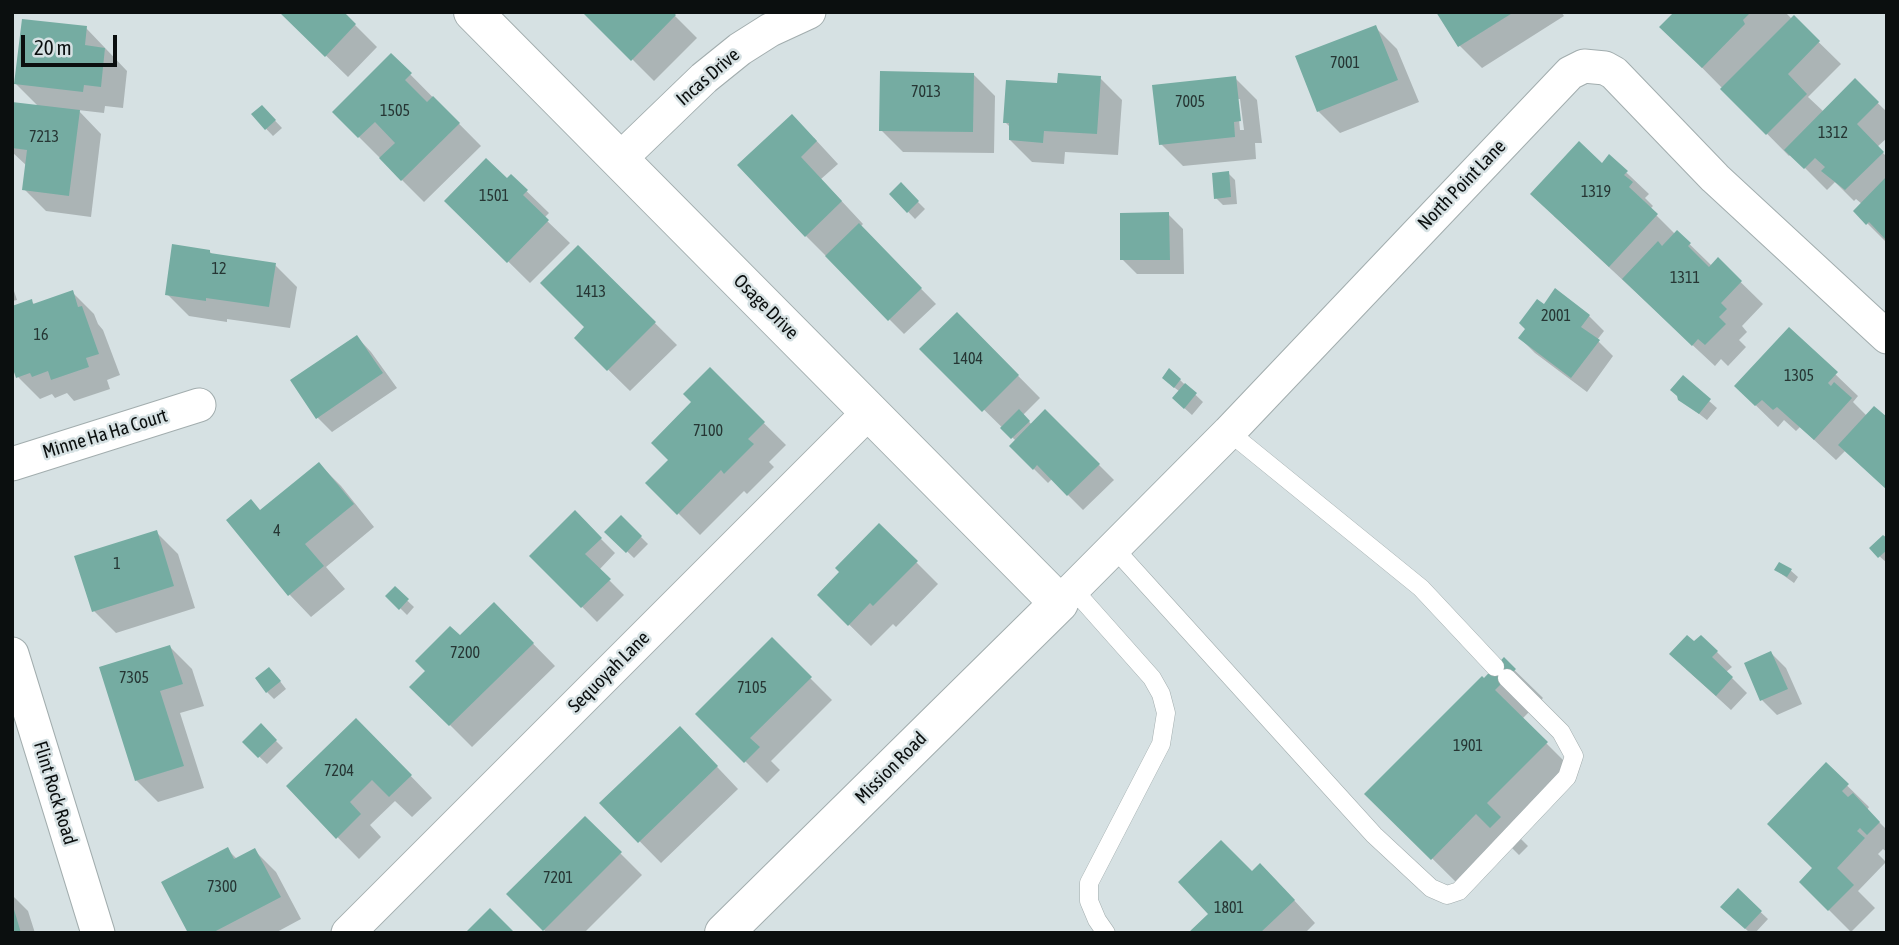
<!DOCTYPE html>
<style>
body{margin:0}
#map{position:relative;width:1899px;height:945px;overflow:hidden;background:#d6e1e3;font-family:"Asap Condensed",sans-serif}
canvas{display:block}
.frame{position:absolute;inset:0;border:14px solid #0b0f0f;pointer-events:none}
.scale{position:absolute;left:21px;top:35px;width:96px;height:32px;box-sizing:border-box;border:4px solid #0b0f0f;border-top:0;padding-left:9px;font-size:21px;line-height:24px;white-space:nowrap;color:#0b0f0f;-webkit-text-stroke:5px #d6e1e3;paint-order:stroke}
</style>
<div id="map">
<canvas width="1899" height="945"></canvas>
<div class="frame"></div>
<div class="scale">20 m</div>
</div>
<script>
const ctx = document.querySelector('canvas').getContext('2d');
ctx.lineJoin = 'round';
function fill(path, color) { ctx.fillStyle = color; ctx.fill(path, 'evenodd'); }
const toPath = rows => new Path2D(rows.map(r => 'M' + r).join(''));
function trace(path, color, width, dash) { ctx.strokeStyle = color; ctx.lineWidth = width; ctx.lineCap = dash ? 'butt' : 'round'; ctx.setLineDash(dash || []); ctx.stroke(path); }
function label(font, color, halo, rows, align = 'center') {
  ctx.font = font + ' "Asap Condensed",sans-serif'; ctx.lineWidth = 5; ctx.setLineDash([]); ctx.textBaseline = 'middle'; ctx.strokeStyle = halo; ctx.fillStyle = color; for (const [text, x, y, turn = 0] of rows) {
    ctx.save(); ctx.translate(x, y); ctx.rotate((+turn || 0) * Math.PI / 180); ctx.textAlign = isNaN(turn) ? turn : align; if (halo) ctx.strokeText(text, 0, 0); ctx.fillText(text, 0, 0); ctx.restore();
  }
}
fill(toPath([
 [281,12,342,12,377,47,348,77],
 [585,12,671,12,697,38,654,81],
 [1438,12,1561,12,1564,16,1482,68,1460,46],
 [1676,12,1785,12,1792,19,1794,18,1841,64,1808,97,1824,112,1855,81,1887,112,1887,138,1877,147,1887,157,1887,243,1855,211,1862,204,1856,199,1854,201,1835,182,1827,190,1791,154,1789,156,1662,27],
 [1375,27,1397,49,1419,102,1340,133,1318,111],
 [86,28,127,71,123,108,105,106,104,113,78,110,101,134,91,217,46,211,24,189,27,166,12,152,12,104,39,107,16,84],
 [391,55,481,146,424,202,334,112],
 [973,74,995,96,994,153,903,152,881,130],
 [1100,78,1122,100,1118,155,1065,152,1064,164,1032,162,1010,140,1011,128,1005,122,1059,85],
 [1235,78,1257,100,1262,143,1255,143,1256,159,1183,166,1161,144],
 [1237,99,1240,99,1244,130,1240,130],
 [262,107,282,128,273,136,253,115],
 [814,138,838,164,821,179,863,224,860,227,936,304,904,334,806,236,740,165],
 [1610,157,1649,194,1645,198,1653,206,1650,209,1675,234,1677,232,1712,266,1718,260,1763,304,1742,326,1747,332,1739,340,1746,347,1728,366,1721,359,1715,366,1554,216],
 [1228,173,1235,180,1237,204,1223,205,1216,198],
 [511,176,549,213,544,218,570,243,530,283,447,201,507,180],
 [901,185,925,209,915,219,891,194],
 [1168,214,1183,229,1184,274,1137,274,1122,259],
 [578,247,677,345,630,391,576,338,586,327],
 [209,251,213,255,275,265,297,287,290,328,227,319,227,322,189,316,167,294],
 [12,285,17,300,12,301],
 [1555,291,1589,316,1604,331,1597,340,1613,356,1587,392,1535,353,1520,338],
 [72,292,94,314,98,324,103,330,120,375,107,380,110,389,74,401,67,393,55,398,52,394,40,399,18,377,31,301,35,305],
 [957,314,1040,398,1023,415,1032,425,1045,411,1114,480,1083,510,1052,479,1048,483,1011,446,1016,441,922,349],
 [1789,330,1858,396,1853,402,1867,416,1846,450,1836,460,1800,427,1796,431,1784,420,1778,427,1736,386],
 [357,337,371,352,397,388,332,432,317,417],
 [710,370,786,445,769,462,774,467,747,494,744,491,700,535,648,483,670,460,694,402],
 [1683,378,1717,408,1707,420,1680,399],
 [1180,380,1203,402,1192,415,1181,405,1179,391,1171,385],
 [319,464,341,486,374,527,326,567,345,589,311,617,290,595,228,520,261,512],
 [575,513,615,553,599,570,624,595,597,622,532,556],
 [621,517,648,544,634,558,607,532],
 [879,525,938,584,896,627,893,624,871,646,819,595,841,572],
 [156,532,178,554,195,608,116,633,94,611],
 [1887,541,1887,563,1878,555],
 [1776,570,1790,570,1798,577,1794,583],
 [395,589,414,607,407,615,388,596],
 [494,604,555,666,472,747,412,687],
 [772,640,832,700,771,761,780,770,767,783,698,714],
 [1695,644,1717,652,1732,667,1726,672,1747,693,1731,710,1686,669],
 [170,647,192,669,204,706,180,713,204,788,158,802,136,780],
 [1771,653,1786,668,1802,704,1777,715,1762,700],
 [1504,660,1543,698,1522,719,1574,771,1514,832,1528,846,1519,855,1505,841,1460,886,1367,794],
 [276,676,286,689,274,699,267,692],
 [261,726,283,748,267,764,244,742],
 [378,742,432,798,412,817,395,801,370,825,381,837,359,859,288,787],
 [702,751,738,789,661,863,602,803],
 [1826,765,1869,807,1867,810,1887,830,1887,852,1883,849,1878,854,1886,862,1858,891,1875,908,1851,932,1801,882,1814,868],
 [585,818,642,875,584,933,547,933,509,894],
 [227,849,237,859,255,851,276,872,301,919,275,933,190,933],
 [1252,873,1282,887,1315,923,1305,933,1191,933],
 [1738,891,1768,919,1755,933,1750,933,1723,907],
 [12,895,28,911,35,933,12,933]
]), '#0003');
fill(toPath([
 [279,12,344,12,356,24,325,57],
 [582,12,673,12,676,15,631,61],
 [1436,12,1514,12,1458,47],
 [1674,12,1751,12,1743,20,1745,24,1702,68,1659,27],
 [1794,15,1820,41,1788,74,1807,94,1766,135,1720,89],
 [22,19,87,26,85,45,105,48,101,87,84,85,83,92,14,84],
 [1376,25,1398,80,1317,112,1295,56],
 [391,53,412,73,405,80,427,102,433,96,460,123,401,181,379,158,395,143,375,122,358,138,332,112],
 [880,71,974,73,973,132,879,131],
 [1058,73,1101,76,1097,134,1044,131,1043,143,1009,140,1009,123,1003,123,1006,80,1057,83],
 [1236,76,1241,121,1234,122,1235,137,1159,145,1152,85],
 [1855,78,1879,102,1857,124,1884,152,1845,190,1821,171,1825,167,1815,158,1804,169,1784,150],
 [12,102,80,110,69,196,22,190,27,150,12,148],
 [262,105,276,120,265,130,251,114],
 [792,114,817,141,801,157,842,201,805,237,737,165],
 [1579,141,1602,163,1609,154,1628,171,1624,175,1633,182,1629,187,1658,214,1609,267,1530,194],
 [486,158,507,178,511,174,528,190,523,195,549,220,507,263,444,201],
 [1229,171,1231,197,1214,199,1212,173],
 [1887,176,1887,241,1869,222,1866,225,1853,211],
 [901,182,919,201,907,213,889,194],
 [1169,212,1170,260,1120,260,1120,213],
 [859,223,922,288,888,321,825,256],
 [1677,230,1691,243,1688,246,1709,267,1718,257,1742,281,1721,303,1727,309,1719,317,1726,324,1705,345,1698,339,1692,346,1622,279,1658,241,1662,246],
 [172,244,210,250,210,253,276,263,269,307,206,298,206,301,165,295],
 [578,245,656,322,607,371,574,338,584,327,540,283],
 [1555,288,1590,315,1581,327,1600,340,1571,378,1518,338,1525,329,1519,323,1537,299,1544,304],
 [73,290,78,307,82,306,99,354,86,358,89,367,51,380,48,371,32,377,30,373,16,378,12,366,12,306,32,299,33,304],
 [957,312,1019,375,982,412,919,349],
 [1789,327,1838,372,1828,383,1831,386,1834,382,1852,398,1814,440,1777,407,1773,410,1762,400,1755,406,1734,386],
 [357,335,383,373,316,419,290,380],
 [710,367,765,422,748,439,754,444,724,474,721,470,677,515,645,483,668,460,651,443,691,402,683,394],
 [1169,368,1181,379,1174,388,1162,378],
 [1683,375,1711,399,1699,414,1678,400,1677,396,1670,390],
 [1185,383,1197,393,1184,409,1172,398],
 [1874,406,1887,417,1887,490,1838,445],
 [1019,409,1030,421,1011,439,1000,428],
 [1045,409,1100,464,1067,496,1037,465,1033,470,1009,446],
 [319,462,354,504,305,544,324,566,288,596,226,520,251,499,260,510],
 [575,510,602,538,585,554,611,579,581,608,529,556],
 [621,515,642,536,626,553,604,532],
 [879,523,918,561,873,606,870,603,848,626,817,595,839,572,835,568],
 [157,530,174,586,92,612,74,556],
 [1883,535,1887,538,1887,550,1878,558,1869,548],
 [1779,562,1792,569,1787,577,1774,570],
 [395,586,409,599,399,610,385,596],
 [494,602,534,643,449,726,409,687,425,671,415,661,450,626,460,635],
 [1687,635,1694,641,1701,635,1718,651,1712,657,1733,677,1716,696,1669,654],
 [772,637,812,677,750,738,760,747,744,763,695,714],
 [170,645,183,684,160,691,184,766,135,781,99,667],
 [1771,651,1788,689,1760,701,1744,663],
 [1504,657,1516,669,1495,690,1548,742,1487,803,1501,817,1490,828,1476,814,1431,860,1364,794,1482,676,1484,678],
 [269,667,281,681,266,693,255,678],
 [356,718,412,775,389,797,372,780,350,802,361,814,336,839,286,786],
 [261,723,277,740,258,758,242,742],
 [680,726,718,766,638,843,599,803],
 [1826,762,1849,784,1842,791,1848,797,1853,793,1880,822,1867,835,1860,828,1857,831,1865,838,1837,868,1854,885,1828,911,1799,882,1812,868,1767,824],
 [585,816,622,852,543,931,506,894],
 [1221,840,1252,871,1260,863,1295,900,1260,933,1188,933,1208,914,1178,882],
 [228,847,234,859,255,848,281,897,212,933,188,933,161,882],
 [1738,888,1762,911,1745,929,1720,907],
 [12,906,13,906,21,933,12,933],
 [490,908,515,933,465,933]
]), '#75aca2');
const service = toPath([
 [1229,432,1421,588,1495,667],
 [1114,548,1374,835,1431,888,1447,895,1459,891,1567,777,1574,756,1561,732,1507,678],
 [1073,589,1152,678,1161,694,1166,713,1161,744,1089,883,1089,901,1097,920,1106,933]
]);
const minor = toPath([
 [620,159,704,78,740,49,770,30,809,12],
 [12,464,199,405],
 [1059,603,1229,432,1570,73,1584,66,1605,68,1614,73,1715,178,1887,337],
 [12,654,98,933],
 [348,933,870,411]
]);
const tertiary = toPath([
 [473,12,1059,603,724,933]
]);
trace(service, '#a2adae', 19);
trace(minor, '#a2adae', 35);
trace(tertiary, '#a2adae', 40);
trace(service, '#fff', 18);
trace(minor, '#fff', 33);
trace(tertiary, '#fff', 38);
label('16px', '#263634', null, [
 ["7001",1345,63],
 ["7013",926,92],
 ["7005",1190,102],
 ["1505",395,111],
 ["1312",1833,133],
 ["7213",44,137],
 ["1319",1596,192],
 ["1501",494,196],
 ["12",219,269],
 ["1311",1685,278],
 ["1413",591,292],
 ["2001",1556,316],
 ["16",41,335],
 ["1404",968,359],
 ["1305",1799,376],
 ["7100",708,431],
 ["4",277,531],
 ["1",117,564],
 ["7200",465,653],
 ["7305",134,678],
 ["7105",752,688],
 ["1901",1468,746],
 ["7204",339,771],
 ["7201",558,878],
 ["7300",222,887],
 ["1801",1229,908]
]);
label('19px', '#0b0f0f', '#d6e1e3', [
 ["Incas Drive",708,77,-41],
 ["North Point Lane",1462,185,-46],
 ["Osage Drive",766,307,45],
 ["Minne Ha Ha Court",105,434,-17],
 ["Sequoyah Lane",609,672,-45],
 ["Mission Road",891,768,-45],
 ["Flint Rock Road",55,793,73]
]);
</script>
